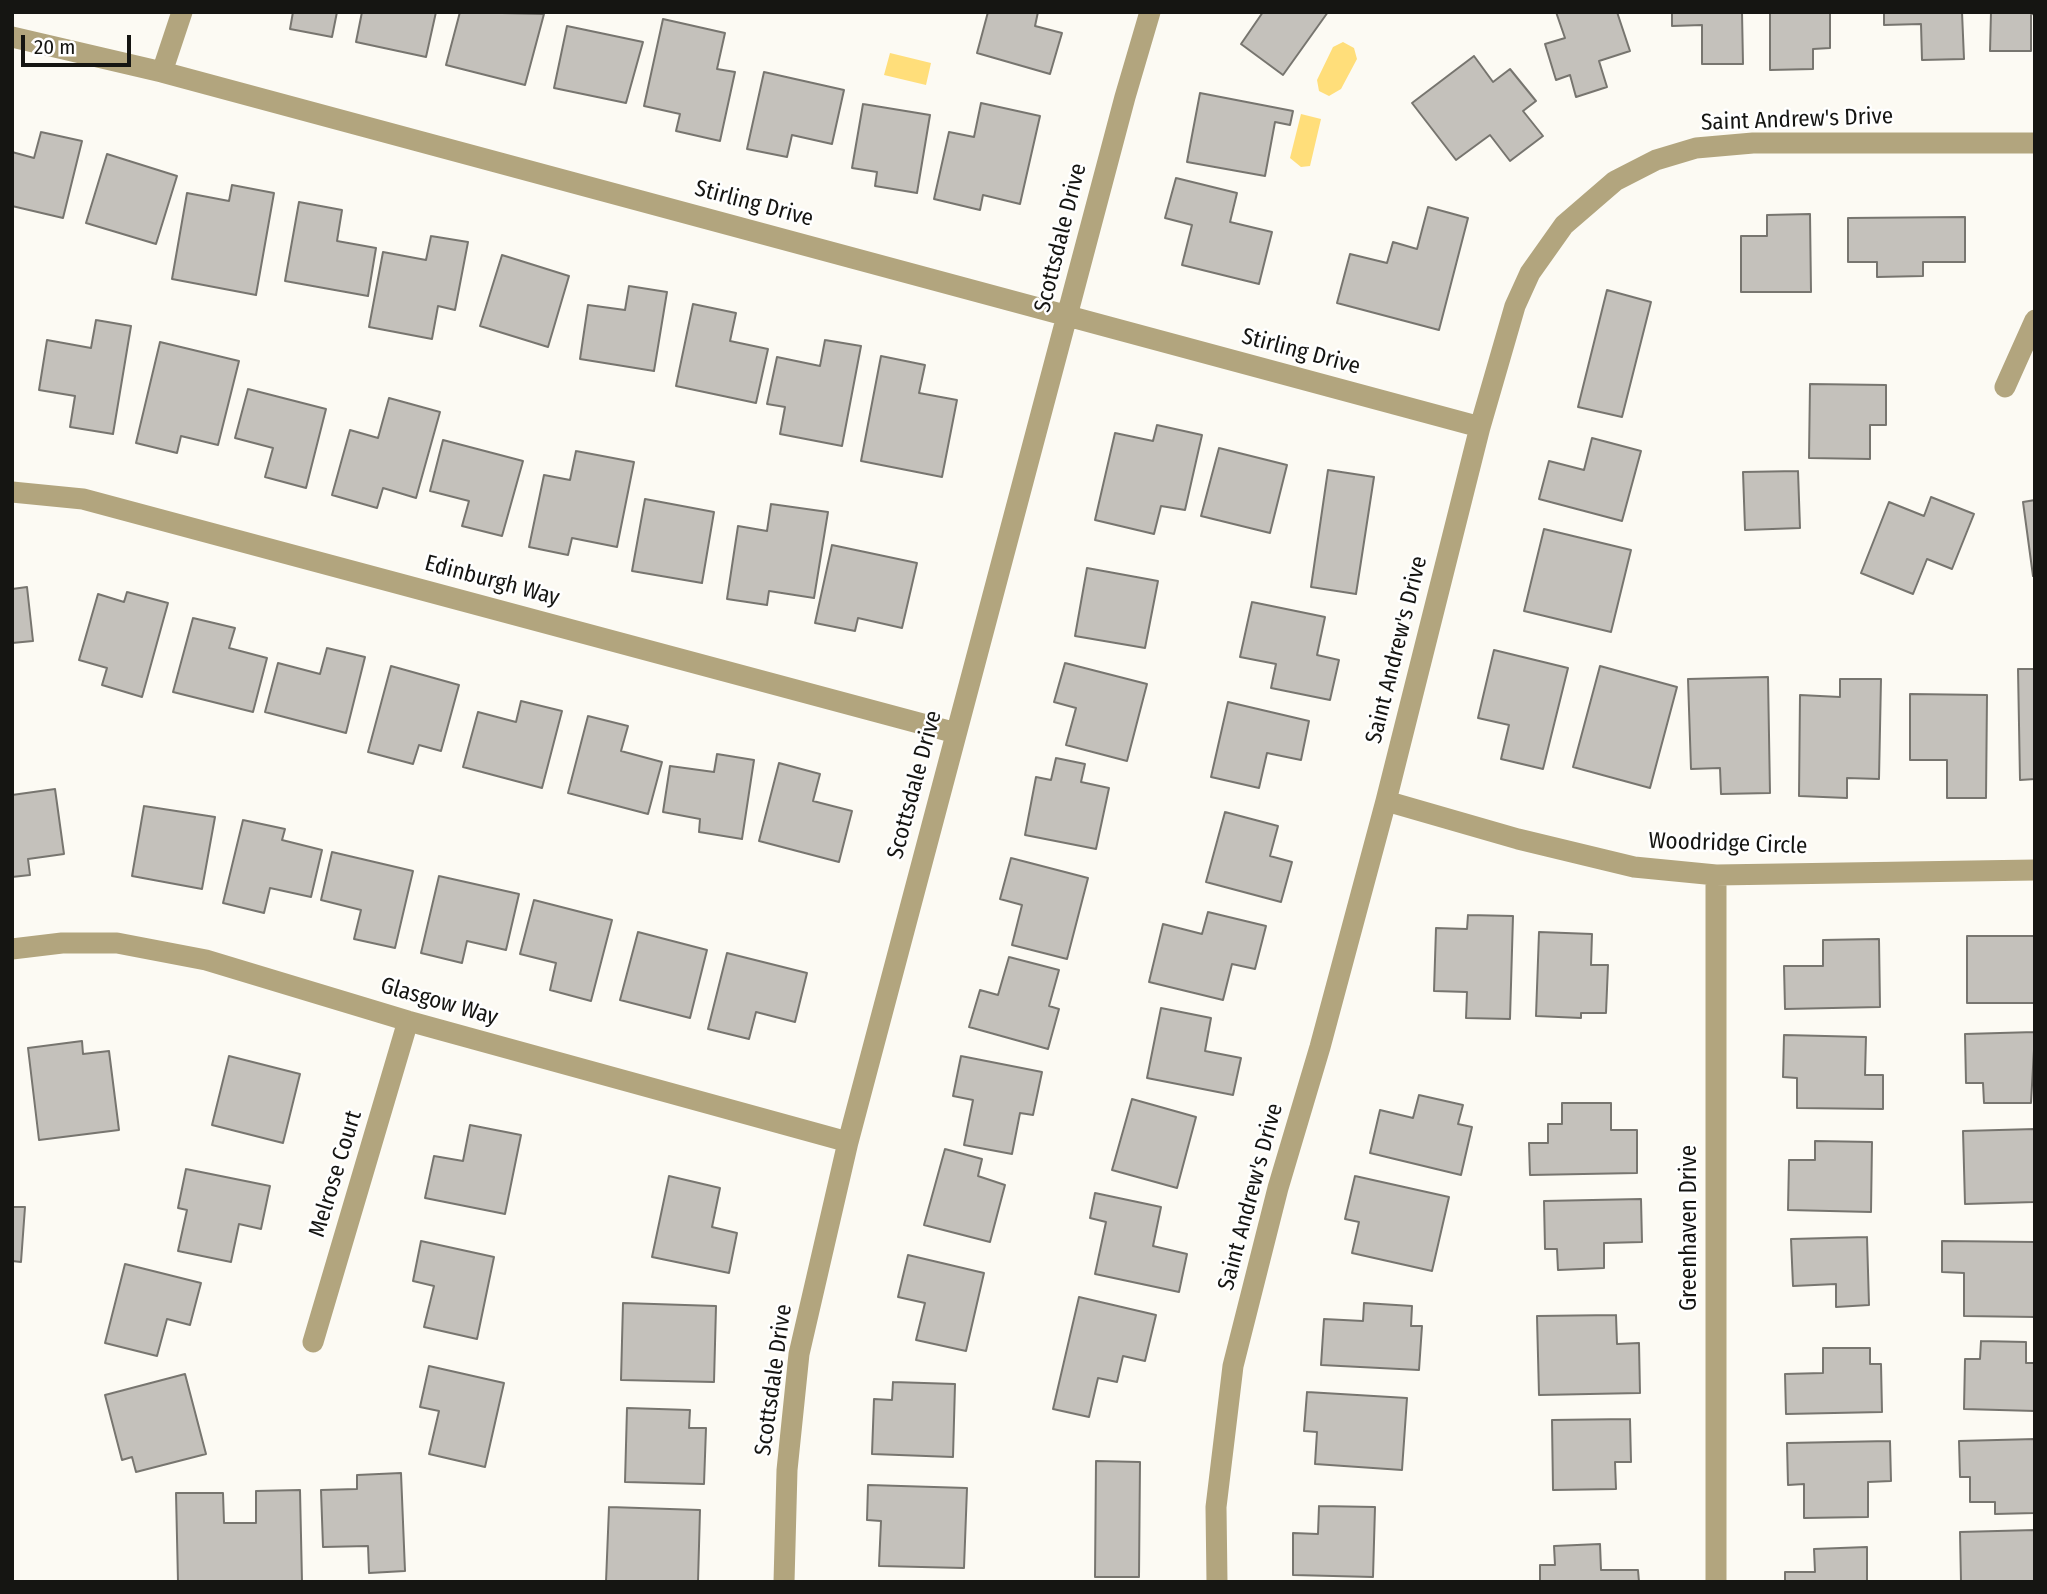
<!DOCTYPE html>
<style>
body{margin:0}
#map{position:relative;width:2047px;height:1594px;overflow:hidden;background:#fcfaf3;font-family:"Fira Sans Condensed",sans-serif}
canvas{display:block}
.frame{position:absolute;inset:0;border:14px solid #151512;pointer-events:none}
.scale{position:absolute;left:21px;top:35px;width:110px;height:32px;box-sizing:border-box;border:4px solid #151512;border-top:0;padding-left:9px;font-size:21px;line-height:24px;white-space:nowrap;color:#151512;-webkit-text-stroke:5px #fff;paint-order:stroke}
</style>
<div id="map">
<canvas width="2047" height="1594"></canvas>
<div class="frame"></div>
<div class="scale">20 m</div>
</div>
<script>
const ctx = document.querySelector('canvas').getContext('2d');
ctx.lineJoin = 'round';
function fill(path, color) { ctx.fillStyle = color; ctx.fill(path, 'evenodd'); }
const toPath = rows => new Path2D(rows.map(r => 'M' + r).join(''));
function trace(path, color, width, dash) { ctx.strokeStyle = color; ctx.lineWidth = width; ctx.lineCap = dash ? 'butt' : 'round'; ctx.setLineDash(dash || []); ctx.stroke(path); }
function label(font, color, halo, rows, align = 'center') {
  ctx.font = font + ' "Fira Sans Condensed",sans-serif'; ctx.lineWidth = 5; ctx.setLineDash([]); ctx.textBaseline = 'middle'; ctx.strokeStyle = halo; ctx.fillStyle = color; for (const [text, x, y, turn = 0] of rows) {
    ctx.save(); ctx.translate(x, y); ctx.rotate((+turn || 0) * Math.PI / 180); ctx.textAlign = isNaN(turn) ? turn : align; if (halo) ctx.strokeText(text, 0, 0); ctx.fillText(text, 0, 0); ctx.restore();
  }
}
fill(toPath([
 [1343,42,1354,48,1357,59,1341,89,1329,96,1319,91,1317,80,1333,47],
 [890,53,931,63,926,85,884,75],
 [1301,114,1321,119,1310,166,1301,167,1290,158]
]), '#ffde7a');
const building = toPath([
 [293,12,337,12,332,37,290,29,293,12],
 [362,12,436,12,426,57,356,42,362,12],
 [460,12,544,14,525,85,446,65,460,12],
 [988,12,1038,12,1035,26,1062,33,1050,74,977,53,988,12],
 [1263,12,1328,12,1283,75,1241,44,1263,12],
 [1556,12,1617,12,1630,51,1599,61,1607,87,1576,97,1570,75,1556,80,1545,44,1565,38,1556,12],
 [1672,12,1742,12,1743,64,1702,64,1702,25,1672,26,1672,12],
 [1770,12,1830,12,1830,48,1813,49,1813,69,1770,70,1770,12],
 [1884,12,1962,12,1964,59,1922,60,1921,24,1884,25,1884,12],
 [1991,12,2035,12,2031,15,2031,51,1990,51,1991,12],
 [663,19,725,33,717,69,735,72,720,141,676,131,680,114,644,106,663,19],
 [567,26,643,42,626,103,554,88,567,26],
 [1474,56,1493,82,1510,69,1536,101,1523,111,1543,136,1510,161,1490,135,1456,160,1412,103,1474,56],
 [764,72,844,90,832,144,792,135,787,157,747,149,764,72],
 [1200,93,1293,111,1290,125,1275,122,1265,176,1187,162,1200,93],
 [981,103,1040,116,1020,204,983,195,980,210,934,199,949,132,974,137,981,103],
 [863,104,930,115,917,193,875,186,877,172,852,168,863,104],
 [41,132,82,141,63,218,12,206,12,152,34,158,41,132],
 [107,154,177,176,156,244,86,223,107,154],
 [1176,178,1237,193,1230,222,1272,232,1259,284,1182,265,1192,225,1165,218,1176,178],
 [232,185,274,193,256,295,172,279,187,193,229,201,232,185],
 [299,202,342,210,337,241,376,248,368,296,285,281,299,202],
 [1428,207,1468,218,1439,330,1337,303,1350,254,1387,263,1393,242,1417,249,1428,207],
 [1810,214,1811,292,1741,292,1741,236,1767,236,1767,215,1810,214],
 [1965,217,1965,262,1923,262,1923,276,1877,277,1877,262,1848,262,1848,218,1965,217],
 [431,236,468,242,455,310,438,306,432,339,369,327,383,252,426,260,431,236],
 [502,255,569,276,548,347,480,326,502,255],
 [629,286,667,292,654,371,580,359,588,305,625,310,629,286],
 [1607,290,1651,302,1622,417,1578,407,1607,290],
 [693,304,736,313,730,341,768,349,756,403,676,386,693,304],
 [96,320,131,326,113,434,70,427,75,396,39,390,47,340,91,348,96,320],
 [825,340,861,346,842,446,780,434,785,407,767,404,777,357,820,366,825,340],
 [160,342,239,361,218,445,181,436,177,453,136,443,160,342],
 [881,356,925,365,919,393,957,400,942,477,861,461,881,356],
 [1810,384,1886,385,1886,425,1870,425,1870,459,1809,458,1810,384],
 [248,389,326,409,306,488,265,477,273,448,235,438,248,389],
 [389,398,440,412,416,498,383,488,377,508,332,495,350,430,378,438,389,398],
 [1157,425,1202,435,1185,510,1161,506,1154,534,1095,520,1115,433,1153,441,1157,425],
 [1592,438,1641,451,1622,521,1539,499,1549,461,1584,470,1592,438],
 [443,440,523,461,502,536,462,526,469,501,430,491,443,440],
 [1219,448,1287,465,1270,533,1201,516,1219,448],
 [576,451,634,462,617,547,572,538,568,555,529,547,544,475,570,480,576,451],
 [1328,470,1374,477,1356,594,1311,587,1328,470],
 [1798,471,1800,528,1745,530,1743,472,1798,471],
 [1931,497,1974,514,1952,569,1927,559,1913,594,1861,573,1889,502,1924,516,1931,497],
 [645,499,714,512,702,583,632,571,645,499],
 [2035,500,2035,576,2033,576,2023,502,2035,500],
 [771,504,828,512,814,598,769,591,767,605,727,599,738,526,767,531,771,504],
 [1544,529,1631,550,1611,632,1524,611,1544,529],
 [832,545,917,563,902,628,858,618,855,631,815,623,832,545],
 [1087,568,1158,581,1145,648,1075,636,1087,568],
 [27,587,33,641,12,643,12,589,27,587],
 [127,592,168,603,142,697,102,685,107,668,79,660,98,594,124,602,127,592],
 [1252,602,1325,617,1317,655,1339,660,1330,700,1271,688,1276,664,1240,657,1252,602],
 [193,618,235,628,229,648,267,658,253,712,173,692,193,618],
 [327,648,365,657,346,733,265,712,278,663,320,674,327,648],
 [1494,650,1568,668,1543,769,1501,759,1509,725,1478,718,1494,650],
 [1065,663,1147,684,1127,761,1066,745,1076,708,1054,702,1065,663],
 [391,666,459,685,441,751,419,745,413,764,368,752,391,666],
 [1600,666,1677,687,1650,788,1573,767,1600,666],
 [2018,669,2035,669,2035,779,2020,780,2018,669],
 [1768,677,1770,793,1721,794,1720,768,1691,769,1688,679,1768,677],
 [1840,679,1881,679,1879,779,1847,778,1847,798,1799,796,1800,695,1840,697,1840,679],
 [1910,694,1987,695,1986,798,1947,798,1947,760,1910,760,1910,694],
 [521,701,562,711,542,788,463,767,478,712,516,722,521,701],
 [1228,702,1309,721,1301,760,1267,753,1259,788,1211,777,1228,702],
 [588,716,628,726,621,751,662,762,648,814,568,793,588,716],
 [717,754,754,760,742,839,699,832,700,819,663,812,670,766,714,772,717,754],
 [1056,758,1085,764,1081,782,1109,788,1096,849,1025,835,1036,777,1051,780,1056,758],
 [779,763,820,774,813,801,852,811,839,862,759,841,779,763],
 [55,789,64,854,28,859,30,875,12,877,12,795,55,789],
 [144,806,215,817,202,889,132,876,144,806],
 [1225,812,1278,826,1270,856,1292,862,1281,902,1206,882,1225,812],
 [243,820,285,829,282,840,322,850,311,897,270,888,264,913,223,903,243,820],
 [332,852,413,871,395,948,354,939,361,910,321,900,332,852],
 [1011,858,1088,878,1067,959,1012,945,1022,905,1000,899,1011,858],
 [439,876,519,894,506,950,467,941,462,963,421,953,439,876],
 [534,900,612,920,591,1001,550,990,556,963,520,954,534,900],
 [1208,912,1266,926,1255,969,1232,964,1223,1000,1149,982,1163,924,1202,934,1208,912],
 [1468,915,1513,916,1510,1019,1466,1018,1467,992,1434,991,1436,928,1467,929,1468,915],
 [638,932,707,950,690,1018,620,1000,638,932],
 [1539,932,1592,934,1591,965,1608,965,1606,1013,1581,1013,1581,1018,1536,1016,1539,932],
 [1967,936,2035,936,2035,1003,1967,1003,1967,936],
 [1879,939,1880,1007,1785,1009,1784,966,1823,966,1823,940,1879,939],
 [727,953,807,973,795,1022,756,1012,749,1039,708,1029,727,953],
 [1009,957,1059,970,1049,1006,1059,1009,1048,1049,969,1027,980,990,998,995,1009,957],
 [1161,1008,1211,1018,1205,1051,1241,1058,1233,1095,1147,1078,1161,1008],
 [2035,1032,2031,1103,1984,1103,1983,1083,1966,1083,1965,1034,2035,1032],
 [1784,1035,1866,1037,1865,1075,1883,1075,1883,1109,1797,1108,1797,1078,1783,1077,1784,1035],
 [82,1041,83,1054,109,1051,119,1130,39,1140,28,1048,82,1041],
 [229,1056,300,1074,283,1143,212,1125,229,1056],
 [961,1056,1042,1072,1033,1115,1020,1113,1012,1154,964,1145,973,1100,953,1096,961,1056],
 [1419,1095,1463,1105,1458,1124,1472,1127,1461,1175,1370,1153,1380,1110,1413,1118,1419,1095],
 [1132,1099,1196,1117,1177,1188,1112,1170,1132,1099],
 [1562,1103,1611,1103,1611,1130,1637,1130,1637,1173,1530,1175,1529,1143,1548,1143,1548,1124,1562,1124,1562,1103],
 [470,1125,521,1135,505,1214,425,1198,434,1156,463,1161,470,1125],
 [2035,1129,2035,1202,1965,1204,1963,1131,2035,1129],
 [1815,1141,1872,1142,1871,1212,1788,1210,1789,1160,1815,1160,1815,1141],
 [945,1149,982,1159,978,1176,1005,1185,990,1242,924,1225,945,1149],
 [186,1169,270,1186,261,1229,239,1224,231,1262,178,1251,187,1210,178,1208,186,1169],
 [669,1176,720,1188,712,1227,737,1233,729,1273,652,1257,669,1176],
 [1355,1176,1449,1197,1432,1271,1352,1253,1359,1222,1345,1219,1355,1176],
 [1095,1193,1161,1207,1153,1246,1187,1254,1179,1292,1095,1274,1106,1222,1090,1218,1095,1193],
 [1641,1199,1642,1242,1604,1243,1604,1268,1558,1270,1557,1249,1545,1249,1544,1201,1641,1199],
 [12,1207,25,1207,21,1262,12,1261,12,1207],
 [1867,1237,1869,1305,1836,1307,1836,1284,1793,1286,1791,1239,1867,1237],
 [421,1241,494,1257,477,1339,424,1327,434,1286,413,1281,421,1241],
 [1942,1241,2035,1242,2035,1317,1964,1316,1964,1273,1942,1272,1942,1241],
 [908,1255,984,1273,966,1351,916,1340,925,1303,898,1297,908,1255],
 [125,1264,201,1283,190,1325,167,1319,157,1356,105,1343,125,1264],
 [1079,1297,1156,1315,1145,1361,1123,1356,1117,1382,1098,1378,1089,1417,1053,1409,1079,1297],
 [623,1303,716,1306,714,1382,621,1380,623,1303],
 [1364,1303,1412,1306,1411,1326,1422,1326,1419,1370,1321,1365,1324,1319,1363,1321,1364,1303],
 [1616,1315,1617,1344,1639,1343,1640,1393,1539,1395,1537,1316,1616,1315],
 [1981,1341,2026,1342,2026,1363,2035,1363,2035,1411,1964,1409,1965,1359,1980,1359,1981,1341],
 [1823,1348,1870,1348,1870,1364,1881,1364,1882,1412,1786,1414,1785,1374,1823,1373,1823,1348],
 [429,1366,504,1383,485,1467,429,1454,439,1411,420,1407,429,1366],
 [185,1374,206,1454,136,1472,132,1457,122,1460,105,1395,185,1374],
 [893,1382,955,1384,953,1457,872,1454,874,1399,892,1400,893,1382],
 [1307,1392,1407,1398,1402,1470,1315,1464,1317,1432,1304,1431,1307,1392],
 [627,1408,690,1410,689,1428,706,1428,704,1484,625,1482,627,1408],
 [1630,1419,1631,1462,1615,1462,1616,1489,1553,1490,1552,1420,1630,1419],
 [2035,1439,2035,1513,1995,1514,1995,1502,1970,1502,1970,1477,1960,1477,1959,1441,2035,1439],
 [1890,1441,1891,1481,1868,1482,1868,1517,1804,1518,1804,1484,1788,1485,1787,1443,1890,1441],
 [1096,1461,1140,1462,1139,1577,1095,1577,1096,1461],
 [401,1473,405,1571,369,1573,368,1546,323,1547,321,1490,357,1489,357,1475,401,1473],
 [868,1485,967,1488,964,1568,879,1566,881,1521,867,1520,868,1485],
 [300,1490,302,1582,178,1582,176,1493,223,1493,224,1523,256,1523,256,1491,300,1490],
 [1319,1506,1375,1507,1373,1577,1293,1575,1293,1533,1318,1534,1319,1506],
 [609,1507,700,1510,698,1582,606,1582,609,1507],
 [2035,1530,2035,1582,1961,1582,1960,1532,2035,1530],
 [1600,1544,1601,1570,1638,1570,1639,1582,1540,1582,1540,1565,1555,1565,1554,1546,1600,1544],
 [1867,1547,1867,1582,1785,1582,1785,1572,1815,1572,1814,1549,1867,1547]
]);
fill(building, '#c4c1bb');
trace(building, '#77756f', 2);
trace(toPath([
 [12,37,162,72,1480,427],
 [162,72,182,12],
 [2005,387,2035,320],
 [12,492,83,499,956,733],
 [1386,801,1518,839,1634,867,1716,875,2035,870],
 [12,949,62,943,117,943,206,960,408,1021,848,1142],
 [313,1342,408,1021],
 [784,1582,787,1470,799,1354,848,1142,1125,97,1150,12],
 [1217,1582,1216,1507,1233,1366,1278,1188,1320,1047,1386,801,1480,427,1515,306,1530,273,1564,225,1615,181,1656,160,1696,148,1753,143,2035,143],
 [1716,1582,1716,875]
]), '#b2a57e', 21);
label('23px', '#151512', '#fff', [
 ["Saint Andrew's Drive",1797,120,-2],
 ["Stirling Drive",754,204,15],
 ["Scottsdale Drive",1061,238,-76],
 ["Stirling Drive",1301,352,15],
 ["Edinburgh Way",492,581,15],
 ["Saint Andrew's Drive",1397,650,-76],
 ["Scottsdale Drive",915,785,-75],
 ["Woodridge Circle",1728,844,2],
 ["Glasgow Way",439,1002,16],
 ["Melrose Court",336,1174,-73],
 ["Saint Andrew's Drive",1251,1197,-75],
 ["Greenhaven Drive",1690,1228,-90],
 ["Scottsdale Drive",774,1380,-82]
]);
</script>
